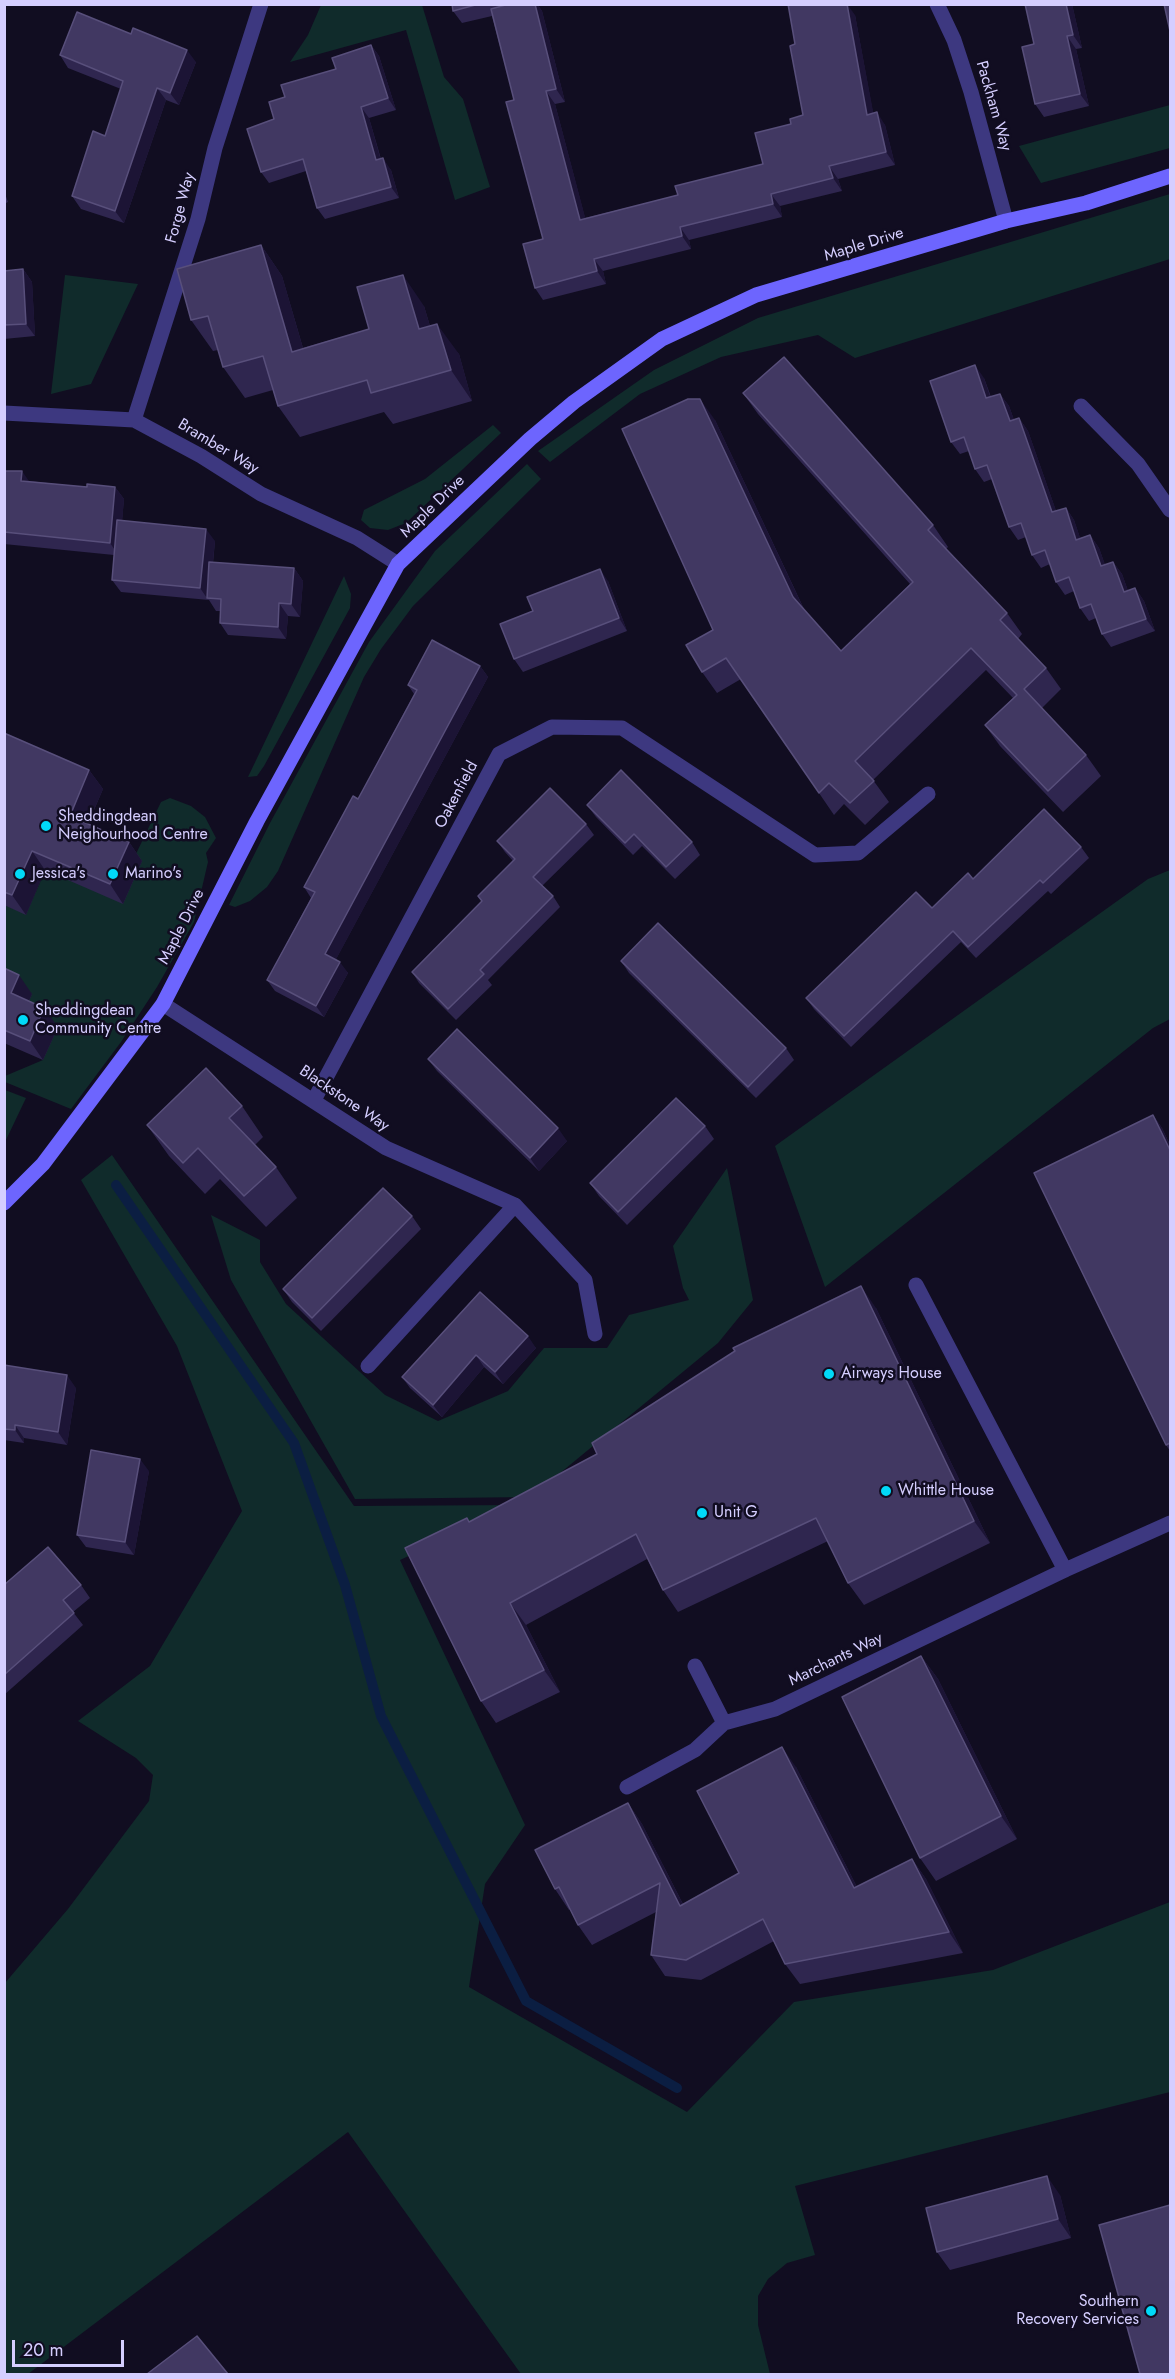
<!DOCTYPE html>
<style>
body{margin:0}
#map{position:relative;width:1175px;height:2379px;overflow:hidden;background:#110d21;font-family:Jost,sans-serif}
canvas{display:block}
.frame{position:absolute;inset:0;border:6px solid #d5ceff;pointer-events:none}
.scale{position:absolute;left:12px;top:2340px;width:112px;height:27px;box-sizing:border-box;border:3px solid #d5ceff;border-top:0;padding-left:8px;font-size:18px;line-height:21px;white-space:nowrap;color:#d5ceff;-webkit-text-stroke:4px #110d21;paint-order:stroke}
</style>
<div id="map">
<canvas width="1175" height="2379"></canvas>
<div class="frame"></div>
<div class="scale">20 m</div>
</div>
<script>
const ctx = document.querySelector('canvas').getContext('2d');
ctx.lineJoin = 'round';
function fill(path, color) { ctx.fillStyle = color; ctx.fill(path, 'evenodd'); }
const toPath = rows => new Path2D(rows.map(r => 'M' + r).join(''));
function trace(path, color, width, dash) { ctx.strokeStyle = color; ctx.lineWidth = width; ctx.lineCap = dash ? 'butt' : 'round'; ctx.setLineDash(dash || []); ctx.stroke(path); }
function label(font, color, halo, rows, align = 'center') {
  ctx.font = font + ' Jost,sans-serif'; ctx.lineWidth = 5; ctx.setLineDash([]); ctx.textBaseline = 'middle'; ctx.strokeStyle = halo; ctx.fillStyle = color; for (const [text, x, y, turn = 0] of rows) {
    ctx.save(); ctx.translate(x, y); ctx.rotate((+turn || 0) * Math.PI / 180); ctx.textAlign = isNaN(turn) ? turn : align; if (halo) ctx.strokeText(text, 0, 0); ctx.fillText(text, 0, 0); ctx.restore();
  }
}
fill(toPath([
 [321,5,422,5,444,77,463,99,490,187,455,200,406,30,290,62,308,35],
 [1170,105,1170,148,1041,183,1019,146],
 [1170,194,1170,259,855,358,818,335,721,357,640,394,550,462,538,451,654,370,758,318],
 [65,275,138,284,91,384,51,394],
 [493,425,501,433,406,523,388,530,370,528,361,520,364,510,425,479],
 [527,464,541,479,413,606,381,649,364,677,278,871,267,887,250,901,235,907,229,905,270,823,369,642,435,551],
 [344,576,351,594,350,608,264,766,257,776,248,777],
 [170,798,191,806,205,817,216,838,206,853,208,862,194,922,157,987,121,1042,71,1109,5,1082,5,1076,43,1060,5,981,5,905,26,914,46,869,123,903,134,858,161,802],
 [1170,870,1170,1019,1153,1028,825,1287,775,1146,1148,879],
 [5,1090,26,1098,5,1142],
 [112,1155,354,1506,520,1505,400,1560,525,1825,485,1884,469,1987,687,2112,794,2002,993,1970,1170,1902,1170,2092,795,2186,815,2255,787,2263,768,2279,758,2296,758,2325,770,2374,521,2374,348,2132,28,2374,5,2374,5,1983,68,1909,149,1801,153,1775,136,1758,78,1721,150,1666,242,1511,177,1346,81,1180],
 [727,1168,753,1300,718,1343,531,1497,355,1499,231,1280,211,1215,260,1240,260,1262,286,1304,385,1395,438,1421,508,1391,544,1348,607,1348,629,1315,689,1300,683,1288,673,1246]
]), '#102b2b');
trace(toPath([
 [116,1185,294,1443,345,1585,381,1716,526,2001,677,2088]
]), '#0b1e42', 10);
trace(toPath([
 [937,4,954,40,971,92,1006,221],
 [1081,406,1138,464,1170,510],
 [4,413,134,420,201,456,261,494,357,538,398,564],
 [134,420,198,219,215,148,261,4],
 [163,1004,386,1148,515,1205,585,1280,595,1334],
 [314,1100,499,754,552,727,622,728,815,855,858,853,928,794],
 [916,1285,1065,1570],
 [368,1366,515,1205],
 [695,1666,724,1723],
 [627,1787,695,1750,724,1723,775,1709,1065,1570,1170,1523]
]), '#3d3880', 15);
trace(toPath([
 [4,1203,43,1164,163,1004,257,821,398,564,530,439,574,402,662,339,756,295,1006,221,1086,203,1170,176]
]), '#6d65fe', 15);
fill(toPath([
 [452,4,500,4,500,7,509,4,537,4,542,11,565,102,555,104,585,218,678,195,763,164,791,124,803,115,795,44,855,15,873,113,885,125,895,165,838,179,842,191,780,206,782,217,689,240,691,249,603,271,606,284,543,300,535,288,543,239,514,100,492,16,462,23,453,11],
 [1072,4,1082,48,1076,49,1089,106,1044,117,1035,104,1034,44],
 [371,45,379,56,396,110,369,118,381,159,391,170,399,198,325,219,317,208,306,171,269,183,261,172,274,119,285,97,336,69],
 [60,55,196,62,179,105,166,100,124,223,81,209,72,196,105,136,121,89,68,68],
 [4,191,8,202,4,204],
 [261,245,282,276,303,348,369,329,424,306,430,326,459,354,472,401,393,424,384,412,300,437,278,406,273,390,245,398,223,367,218,350,213,351,191,320],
 [23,269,32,282,35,336,4,339,4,271],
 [984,378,991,397,1000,394,1009,406,1014,420,1019,418,1028,431,1056,511,1066,508,1074,520,1080,538,1090,535,1099,548,1105,565,1113,562,1122,574,1128,591,1135,588,1144,601,1155,631,1111,647,1102,634,1096,618,1089,621,1080,608,1074,591,1065,595,1056,582,1050,564,1041,568,1032,555,1026,537,1018,540,1009,527,992,479,984,482,975,469,969,451,960,454,951,442],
 [743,393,933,525,948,547,946,549,1007,613,1022,634,1018,639,1046,668,1061,689,1042,708,1086,755,1101,776,1063,812,1000,746,985,725,1013,698,986,670,873,780,889,802,865,825,844,804,834,815,741,679,717,693,702,672,713,630,715,420,804,609,841,651,910,584,758,414],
 [4,471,29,481,87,487,115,487,124,499,122,521,215,541,213,563,294,568,303,581,300,617,288,616,286,639,228,635,220,623,220,611,216,611,209,600,121,592,112,580,114,555,4,544],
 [608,581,627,631,523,672,514,659],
 [480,666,488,677,336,959,348,973,324,1017,275,991,267,980,311,898,304,887,358,799,414,694,408,685],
 [4,733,89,770,103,789,88,824,129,842,142,861,123,904,45,870,26,915,4,905],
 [587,805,692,842,700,855,675,879,642,846,633,855,596,817],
 [586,824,594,835,542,886,553,896,560,907,488,980,492,985,456,1020,419,983,412,972,482,901,478,896,513,861,505,852,497,841],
 [1081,847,1089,858,1051,894,1048,891,976,958,961,942,851,1047,814,1009,806,998,973,879],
 [621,961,786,1048,794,1060,756,1098,629,973],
 [4,968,32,994,29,1001,58,1027,43,1060,4,1043],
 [428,1059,567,1141,539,1171,437,1071],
 [242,1106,263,1137,255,1145,276,1167,297,1198,266,1227,220,1179,205,1194,169,1156,147,1125],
 [1153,1115,1162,1128,1170,1145,1170,1451,1166,1445],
 [705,1126,714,1139,627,1225,599,1196,590,1183],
 [412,1216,421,1229,321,1331,292,1302,283,1289],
 [480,1292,536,1348,503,1384,484,1367,442,1417,410,1388,402,1377],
 [876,1308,990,1543,864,1605,848,1583,828,1541,678,1612,663,1590,647,1559,526,1625,560,1692,496,1723,481,1701,470,1522],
 [4,1365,76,1388,67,1445,24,1438,24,1443,4,1440],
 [149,1471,134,1555,86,1547,77,1535],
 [4,1585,81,1585,90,1598,73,1612,83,1625,4,1695],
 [921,1656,938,1679,1017,1839,936,1881,920,1858],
 [796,1767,857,1887,912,1859,926,1879,963,1953,800,1984,785,1964,774,1941,701,1980,665,1976,651,1955,656,1912,592,1945,578,1925,570,1909,569,1910,555,1889,628,1803,642,1824,683,1904,739,1873],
 [1060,2195,1071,2238,950,2270,937,2252]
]), '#2f264f');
fill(toPath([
 [535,4,537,4,542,11,565,102,556,89],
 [847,4,855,15,876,127,867,115],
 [1066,4,1072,4,1082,48,1073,35],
 [1067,36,1076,49,1089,106,1080,94],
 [371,45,379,56,396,110,388,98],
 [187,50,196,62,179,105,170,93],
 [157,88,166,100,124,223,115,211],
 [546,91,555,104,589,232,580,220],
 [361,107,369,118,384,171,376,160],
 [877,112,885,125,895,165,886,152],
 [383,158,391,170,399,198,391,187],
 [829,166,838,179,842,191,833,178],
 [771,194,780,206,782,217,773,204],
 [680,227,689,240,691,249,682,236],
 [261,245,282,276,313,383,292,352],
 [594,259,603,271,606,284,597,271],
 [23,269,32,282,35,336,26,324],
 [403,275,424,306,440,360,419,329],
 [437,324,459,354,472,401,451,370],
 [975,365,984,378,995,411,986,398],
 [1000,394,1009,406,1019,434,1010,421],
 [700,399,715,420,808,618,793,597],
 [1019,418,1028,431,1061,525,1052,512],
 [22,471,31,484,21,481],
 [115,487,124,499,119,556,110,543],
 [1066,508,1074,520,1085,552,1076,540],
 [206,529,215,541,209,598,207,598,209,601,200,588],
 [1090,535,1099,548,1110,579,1101,566],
 [1113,562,1122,574,1133,605,1124,592],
 [294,568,303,581,300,617,291,604],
 [600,569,608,581,627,631,619,618],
 [1135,588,1144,601,1155,631,1146,619],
 [279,603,288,616,286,639,278,627],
 [480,666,488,677,333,965,325,954],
 [89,770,103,789,83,835,70,816],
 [129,842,142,861,123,904,110,884],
 [32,851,45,870,26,915,12,895],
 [340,962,348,973,324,1017,316,1006],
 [19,975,32,994,24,1012,11,993],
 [44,1008,58,1027,43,1060,30,1041],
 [1153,1115,1162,1128,1170,1145,1170,1150],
 [558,1128,567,1141,539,1171,530,1158],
 [861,1286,876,1308,990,1543,974,1521],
 [528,1336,536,1348,503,1384,495,1372],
 [476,1355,484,1367,442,1417,433,1405],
 [67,1375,76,1388,67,1445,58,1432],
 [15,1425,24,1438,24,1443,15,1430],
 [140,1459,149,1471,134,1555,125,1542],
 [510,1603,526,1625,560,1692,544,1670],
 [921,1656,938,1679,1017,1839,1001,1816],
 [782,1747,796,1767,868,1909,854,1888],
 [628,1803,642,1824,694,1926,680,1906],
 [912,1859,926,1879,963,1953,949,1932],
 [1047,2176,1060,2195,1071,2238,1058,2219]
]), '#1c1435');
const building = toPath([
 [452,4,479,4,453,11,452,4],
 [509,4,535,4,556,89,546,91,580,220,678,195,675,186,763,164,755,133,791,124,790,119,803,115,790,46,795,44,788,4,847,4,867,115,877,112,886,152,829,166,833,178,771,194,773,204,680,227,682,236,594,259,597,271,535,288,523,244,543,239,506,102,514,100,491,9,509,4],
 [1025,4,1066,4,1073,35,1067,36,1080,94,1035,104,1022,47,1034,44,1025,4],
 [1164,4,1170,4,1170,31,1164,4],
 [77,12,131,34,133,28,187,50,170,93,157,88,115,211,72,196,93,131,105,136,123,81,60,55,77,12],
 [371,45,388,98,361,107,376,160,383,158,391,187,317,208,303,159,261,172,247,129,274,119,269,102,285,97,281,85,336,69,332,58,371,45],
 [261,245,292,352,369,329,357,287,403,275,419,329,437,324,451,370,371,393,367,380,278,406,263,356,223,367,208,316,191,320,177,269,261,245],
 [23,269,26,324,4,325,4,271,23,269],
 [784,357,933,525,928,530,1007,613,1000,620,1046,668,1024,689,1086,755,1048,791,985,725,1017,695,971,648,855,761,874,781,850,803,829,783,819,793,726,658,702,672,686,645,713,630,622,429,688,399,700,399,793,597,841,651,913,582,743,393,784,357],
 [975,365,986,398,1000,394,1010,421,1019,418,1052,512,1066,508,1076,540,1090,535,1101,566,1113,562,1124,592,1135,588,1146,619,1102,634,1091,604,1080,608,1069,577,1056,582,1045,550,1032,555,1021,523,1009,527,987,465,975,469,964,437,951,442,930,381,975,365],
 [4,471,22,471,21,481,87,487,87,484,115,487,110,543,4,532,4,471],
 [117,520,206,529,200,588,112,580,117,520],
 [209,562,294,568,291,604,279,603,278,627,220,623,221,599,207,598,209,562],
 [600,569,619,618,514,659,500,624,533,611,527,597,600,569],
 [432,640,480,666,325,954,340,962,316,1006,267,980,315,892,304,887,353,796,358,799,417,690,408,685,432,640],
 [4,733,89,770,70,816,129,842,110,884,32,851,12,895,4,892,4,733],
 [621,770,692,842,666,867,634,834,625,843,587,805,621,770],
 [550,788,586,824,533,877,553,896,480,970,484,974,448,1009,412,972,482,901,478,896,515,859,497,841,550,788],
 [1044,809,1081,847,1043,883,1040,880,968,947,953,931,844,1036,806,998,916,892,932,908,968,873,973,879,1044,809],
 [658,923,786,1048,748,1087,621,961,658,923],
 [4,968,19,975,11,993,44,1008,30,1041,4,1030,4,968],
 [457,1029,558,1128,530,1158,428,1059,457,1029],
 [206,1068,242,1106,229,1118,276,1167,244,1196,198,1148,183,1163,147,1125,206,1068],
 [676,1098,705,1126,618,1212,590,1183,676,1098],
 [1153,1115,1170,1150,1170,1443,1166,1445,1034,1173,1153,1115],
 [383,1188,412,1216,312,1318,283,1289,383,1188],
 [861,1286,974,1521,848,1583,816,1518,663,1590,636,1534,510,1603,544,1670,481,1701,405,1548,467,1518,469,1522,597,1454,592,1443,735,1351,733,1348,861,1286],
 [480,1292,528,1336,495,1372,476,1355,433,1405,402,1377,480,1292],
 [4,1365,67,1375,58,1432,15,1425,15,1430,4,1429,4,1365],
 [91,1450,140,1459,125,1542,77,1535,91,1450],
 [48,1547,81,1585,63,1600,74,1613,4,1675,4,1585,48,1547],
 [921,1656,1001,1816,920,1858,842,1697,921,1656],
 [782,1747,854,1888,912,1859,949,1932,785,1964,763,1919,686,1960,651,1955,660,1883,578,1925,559,1887,555,1889,535,1850,628,1803,680,1906,739,1873,697,1791,782,1747],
 [1047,2176,1058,2219,937,2252,926,2208,1047,2176],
 [1170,2205,1170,2374,1140,2374,1099,2225,1170,2205],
 [197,2336,228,2374,147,2374,197,2336]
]);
fill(building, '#413862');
trace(building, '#584f7b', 1.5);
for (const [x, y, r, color] of [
 [46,826,6,"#01d9f8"],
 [20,874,6,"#01d9f8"],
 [113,874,6,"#01d9f8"],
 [23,1020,6,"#01d9f8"],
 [829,1374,6,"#01d9f8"],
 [886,1491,6,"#01d9f8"],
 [702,1513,6,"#01d9f8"],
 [1151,2311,6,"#01d9f8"]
]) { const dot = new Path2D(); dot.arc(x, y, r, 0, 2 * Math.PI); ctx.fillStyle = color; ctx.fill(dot); trace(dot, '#110d21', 2); }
label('16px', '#d5ceff', '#110d21', [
 ["Packham Way",993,106,74],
 ["Forge Way",181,208,-75],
 ["Maple Drive",864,245,-17],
 ["Bramber Way",218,447,31],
 ["Maple Drive",433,507,-44],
 ["Oakenfield",457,795,-62],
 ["Maple Drive",182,927,-63],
 ["Blackstone Way",344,1099,34],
 ["Marchants Way",836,1660,-26]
]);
label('16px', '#d5ceff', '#110d21', [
 ["Sheddingdean",58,817],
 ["Neighourhood Centre",58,835],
 ["Jessica's",32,874],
 ["Marino's",125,874],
 ["Sheddingdean",35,1011],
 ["Community Centre",35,1029],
 ["Airways House",841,1374],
 ["Whittle House",898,1491],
 ["Unit G",714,1513],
 ["Southern",1139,2302,"right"],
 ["Recovery Services",1139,2320,"right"]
], 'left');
</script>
